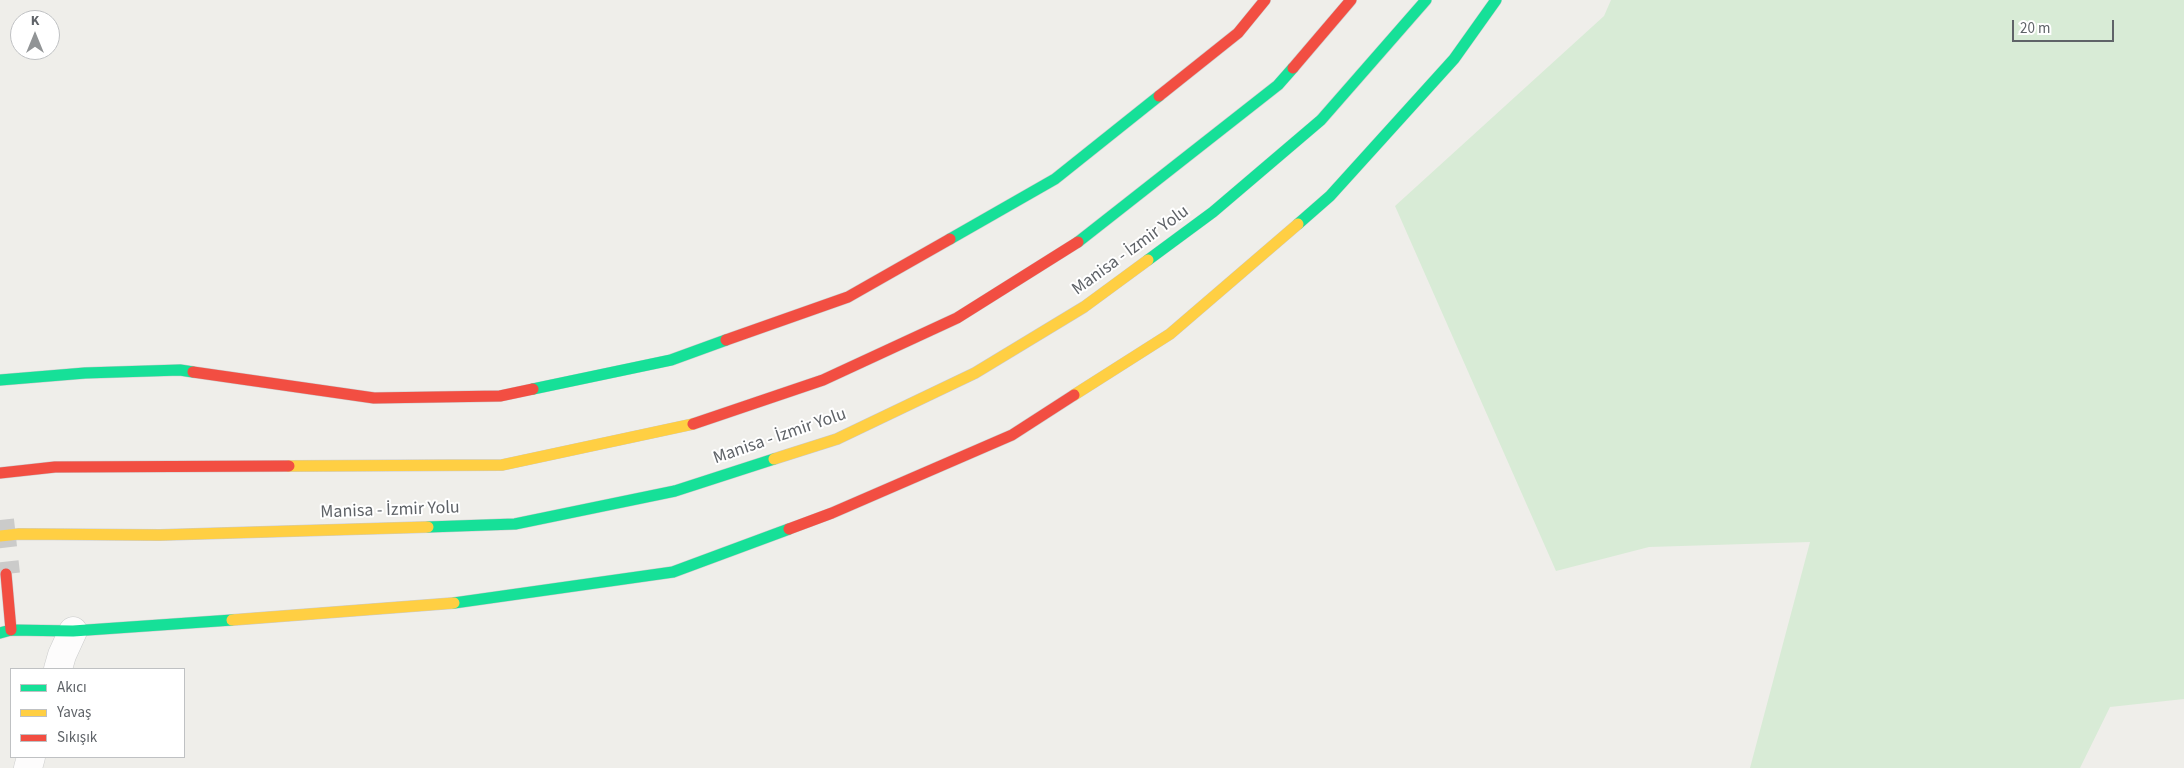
<!DOCTYPE html>
<meta charset="utf-8">
<style>
body{margin:0}
#map{position:relative;width:2184px;height:768px;overflow:hidden;background:#efeeea;font-family:"Source Sans 3",sans-serif}
canvas{display:block}
.legend{position:absolute;left:10px;top:668px;width:175px;height:90px;box-sizing:border-box;background:#fff;border:1px solid #bfc1c3;margin:0;padding:6px 9px;list-style:none;font-size:15px;color:#5f6368}
.legend li{display:flex;align-items:center;gap:10px;height:25px}
.legend b{width:25px;border:1px solid #bfc1c3}
.north{position:absolute;left:10px;top:10px;width:50px;height:50px;box-sizing:border-box;background:#fff;border:1px solid #bfc1c3;border-radius:50%;rotate:0deg;font-size:14px;font-weight:700;line-height:20px;text-align:center;color:#5f6368}
.north::after{content:'';display:block;margin:auto;width:18px;height:22px;background:#919496;clip-path:polygon(50% 0,100% 100%,50% 72%,0 100%)}
.scale{position:absolute;left:2012px;top:20px;width:102px;height:22px;box-sizing:border-box;border:2px solid #5f6368;border-top:0;padding-left:6px;font-size:15px;line-height:18px;white-space:nowrap;color:#5f6368;-webkit-text-stroke:4px #fff;paint-order:stroke}
</style>
<div id="map">
<canvas width="2184" height="768"></canvas>
<ul class="legend">
<li><b style="height:6px;background:#16e098"></b>Akıcı</li>
<li><b style="height:6px;background:#ffcf43"></b>Yavaş</li>
<li><b style="height:6px;background:#f24e42"></b>Sıkışık</li>
</ul>
<div class="north">K</div>
<div class="scale">20 m</div>
</div>
<script>
const ctx = document.querySelector('canvas').getContext('2d');
ctx.lineJoin = 'round';
function fill(path, color) { ctx.fillStyle = color; ctx.fill(path, 'evenodd'); }
const toPath = rows => new Path2D(rows.map(r => 'M' + r).join(''));
function trace(path, color, width, dash) { ctx.strokeStyle = color; ctx.lineWidth = width; ctx.lineCap = dash ? 'butt' : 'round'; ctx.setLineDash(dash || []); ctx.stroke(path); }
function label(font, color, halo, rows, align = 'center') {
  ctx.font = font + ' "Source Sans 3",sans-serif'; ctx.lineWidth = 4; ctx.setLineDash([]); ctx.textBaseline = 'middle'; ctx.strokeStyle = halo; ctx.fillStyle = color; for (const [text, x, y, turn = 0] of rows) {
    ctx.save(); ctx.translate(x, y); ctx.rotate((+turn || 0) * Math.PI / 180); ctx.textAlign = isNaN(turn) ? turn : align; if (halo) ctx.strokeText(text, 0, 0); ctx.fillText(text, 0, 0); ctx.restore();
  }
}
fill(toPath([
 [1611,0,2184,0,2184,699,2110,707,2080,768,1750,768,1810,542,1649,547,1556,571,1395,206,1604,16]
]), '#d8ebd6');
trace(toPath([
 [0,520,6,574]
]), '#cbcbca', 28, [28, 14]);
const street = toPath([
 [58,669,62,655,73,631],
 [28,768,31,757]
]);
const fast = toPath([
 [1298,224,1330,196,1454,59,1496,0],
 [950,239,1055,179,1159,96],
 [1078,242,1278,85,1293,68],
 [1148,260,1213,212,1321,120,1426,0],
 [0,380,85,373,180,370,193,372],
 [533,389,671,360,726,340],
 [428,527,515,524,675,491,774,459],
 [454,603,673,572,789,529],
 [0,633,11,630,73,631,232,620]
]);
const slow = toPath([
 [1074,395,1170,334,1298,224],
 [774,459,837,439,975,373,1084,307,1148,260],
 [289,466,502,465,693,424],
 [0,536,19,534,160,535,428,527],
 [232,620,454,603]
]);
const jam = toPath([
 [1293,68,1351,0],
 [1159,96,1238,33,1265,0],
 [726,340,848,297,950,239],
 [193,372,374,398,500,396,533,389],
 [693,424,823,380,957,318,1078,242],
 [0,473,55,467,289,466],
 [789,529,832,513,1012,435,1074,395],
 [6,574,11,630]
]);
trace(street, '#cbcccc', 29);
trace(fast, '#cacacb', 12);
trace(slow, '#cacacb', 12);
trace(jam, '#cacacb', 12);
trace(street, '#fdfcfc', 28);
trace(fast, '#16e098', 11);
trace(slow, '#ffcf43', 11);
trace(jam, '#f24e42', 11);
label('18px', '#5f6368', '#fff', [
 ["Manisa - İzmir Yolu",1131,251,-36],
 ["Manisa - İzmir Yolu",780,437,-19],
 ["Manisa - İzmir Yolu",390,511,-2]
]);
</script>
